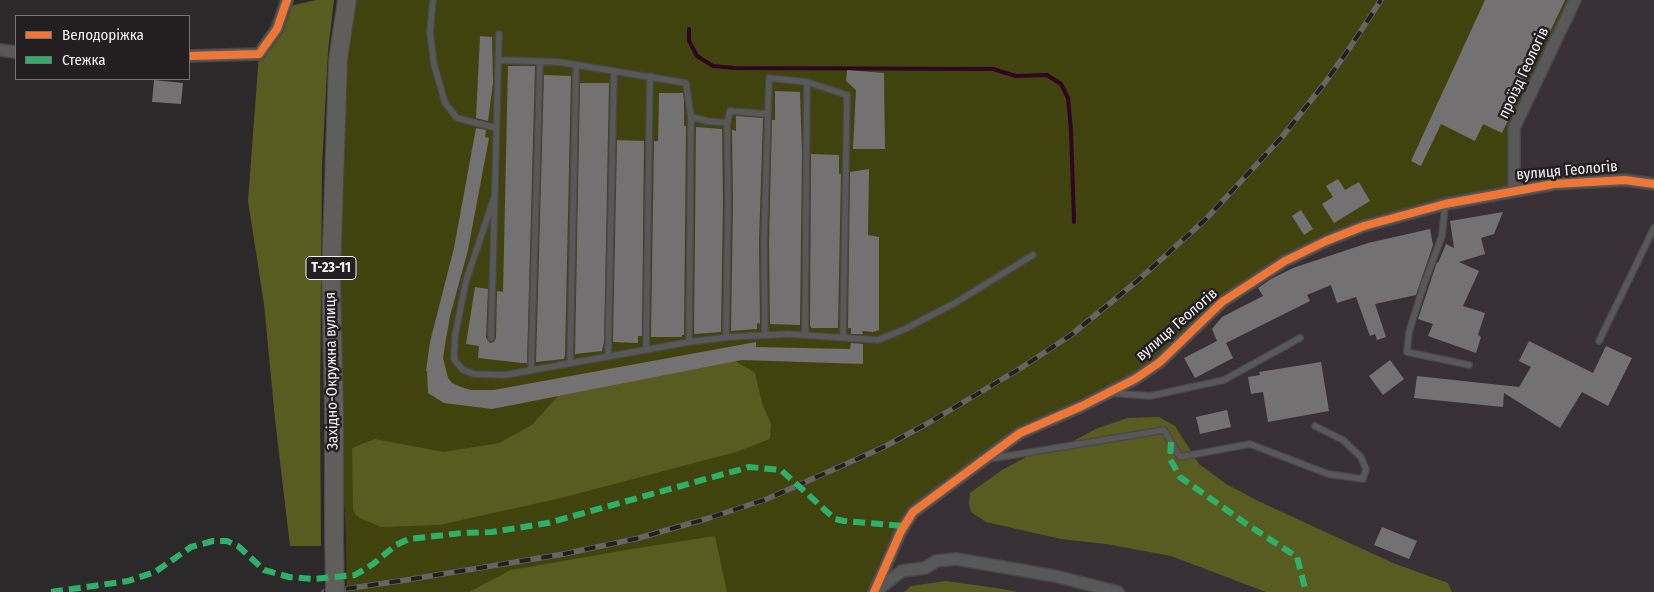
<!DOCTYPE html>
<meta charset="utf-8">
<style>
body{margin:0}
#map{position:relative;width:1654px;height:592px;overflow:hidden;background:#2c292b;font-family:"Fira Sans Condensed",sans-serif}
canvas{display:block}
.legend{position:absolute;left:15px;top:15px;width:175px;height:65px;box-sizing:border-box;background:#231f21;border:1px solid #777476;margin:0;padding:6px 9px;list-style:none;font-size:15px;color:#f6f3f5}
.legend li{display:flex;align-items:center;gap:10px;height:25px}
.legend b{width:25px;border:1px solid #777476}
</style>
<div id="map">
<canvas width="1654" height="592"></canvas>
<ul class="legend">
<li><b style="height:6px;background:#f07635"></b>Велодоріжка</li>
<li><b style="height:6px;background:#2db169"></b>Стежка</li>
</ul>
</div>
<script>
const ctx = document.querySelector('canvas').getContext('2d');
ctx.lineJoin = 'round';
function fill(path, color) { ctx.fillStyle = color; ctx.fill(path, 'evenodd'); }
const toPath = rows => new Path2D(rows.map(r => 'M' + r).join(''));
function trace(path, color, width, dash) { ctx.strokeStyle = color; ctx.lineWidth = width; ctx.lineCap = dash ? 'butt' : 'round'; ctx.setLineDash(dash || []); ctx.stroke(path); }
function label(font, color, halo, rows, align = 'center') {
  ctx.font = font + ' "Fira Sans Condensed",sans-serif'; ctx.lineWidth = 5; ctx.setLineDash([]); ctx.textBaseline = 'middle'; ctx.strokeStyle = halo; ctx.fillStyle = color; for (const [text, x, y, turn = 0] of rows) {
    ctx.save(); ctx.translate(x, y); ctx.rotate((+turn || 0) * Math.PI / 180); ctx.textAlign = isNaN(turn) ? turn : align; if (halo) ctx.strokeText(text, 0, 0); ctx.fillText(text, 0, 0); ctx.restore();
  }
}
fill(toPath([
 [1581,0,1654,0,1654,592,879,592,892,559,917,515,1022,437,1138,383,1225,306,1288,265,1328,246,1366,230,1446,209,1520,195,1520,129]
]), '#393035');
fill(toPath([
 [353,0,1569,0,1508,126,1508,187,1283,256,1156,358,1133,374,1018,428,909,508,882,555,869,592,347,592,346,536,339,412,336,276,344,61]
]), '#41430e');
fill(toPath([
 [316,0,334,0,328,51,322,166,320,411,321,546,290,546,275,419,264,304,248,201,259,54,286,7],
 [735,361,755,373,762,403,771,424,770,439,736,452,561,498,439,525,381,527,360,518,355,514,353,510,352,448,375,439,443,452,499,443,532,425,558,396],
 [1159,417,1175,426,1199,464,1226,484,1258,501,1393,563,1448,583,1452,592,1266,592,1171,556,1106,544,1061,539,986,522,971,512,969,504,970,493,1002,470,1023,459,1032,451,1056,450,1096,429,1127,418],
 [715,536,727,592,469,592,511,570,632,549],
 [946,581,1003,589,1017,592,904,592,911,586]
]), '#585c21');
trace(toPath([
 [689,29,689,41,697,56,713,66,734,68,993,69,1016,76,1047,75,1061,84,1068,98,1071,130,1074,222]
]), '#300423', 4);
fill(toPath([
 [1485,0,1565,0,1502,133,1483,124,1475,141,1441,124,1421,166,1411,161],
 [480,36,492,37,493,83,488,121,476,118],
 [508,66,535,66,527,363,522,363,478,358,479,346,466,344,475,287,488,289,486,338,490,343,494,342,496,338,497,291,503,292],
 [847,70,884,73,885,149,853,149,856,90,846,81],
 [544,75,571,76,565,355,564,359,536,362],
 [154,80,183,83,181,104,152,102],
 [580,83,609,83,604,342,602,351,575,354],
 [775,91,800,92,802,153,800,325,770,324,769,242,772,120,775,120],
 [659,93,683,93,684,101,684,126,686,126,684,335,682,335,682,337,651,337,654,141,658,141],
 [736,116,763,118,759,242,760,324,757,323,757,329,731,331,733,203,732,130,736,131],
 [696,127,722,129,723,203,721,332,694,334],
 [476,128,486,130,485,137,489,138,468,250,450,316,445,345,443,358,448,378,452,383,461,387,471,390,494,390,756,342,756,347,850,349,851,343,863,344,863,364,742,360,492,409,444,403,428,393,427,371,426,371,430,342,454,248],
 [617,140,644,141,642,336,638,336,638,343,613,342],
 [811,154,839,155,839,174,841,174,838,328,811,328,810,325],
 [869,169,868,235,879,237,879,330,873,332,862,331,863,334,851,334,851,328,848,328,850,172],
 [1338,179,1345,190,1359,182,1370,201,1334,223,1322,204,1333,197,1326,186],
 [1301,210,1313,229,1304,235,1292,216],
 [1503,212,1494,234,1481,238,1485,254,1459,262,1479,271,1463,306,1485,313,1478,335,1481,337,1476,353,1428,336,1433,324,1418,319,1437,262,1438,263,1446,244,1454,248,1450,221],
 [1430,229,1433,245,1416,295,1375,304,1386,337,1377,340,1375,334,1370,336,1356,297,1337,303,1331,285,1307,295,1310,301,1226,343,1233,358,1195,378,1184,358,1217,341,1212,329,1222,317,1263,296,1258,288,1271,279,1293,268,1368,243],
 [1529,341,1593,373,1606,346,1632,358,1608,406,1582,392,1560,428,1504,393,1503,407,1414,398,1417,376,1519,387,1531,367,1519,361],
 [1390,360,1404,379,1383,395,1369,376],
 [1321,362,1329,411,1268,422,1263,392,1251,394,1248,377,1260,375,1259,372],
 [1227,410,1231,427,1200,434,1196,417],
 [1382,527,1417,541,1409,559,1374,545]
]), '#747172');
const service = toPath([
 [433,0,430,33,434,64,445,103,457,118,496,128],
 [499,60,559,62,686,83,691,117,707,121,727,123,730,111,768,114],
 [495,195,466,281,455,336,454,359,463,370,474,374,505,375,689,342,730,337,788,334,878,340,905,329,955,303,1033,255],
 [1445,204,1442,236,1424,284,1409,332,1407,352,1469,365],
 [765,335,764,242,769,78,807,82,847,95,843,337],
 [805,335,807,82],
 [726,337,728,203,727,123],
 [491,338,499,34],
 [1599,341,1654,228],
 [689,342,691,117],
 [646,350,650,76],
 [608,356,614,71],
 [570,363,576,65],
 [531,370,540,62],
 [1112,393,1150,396,1224,380,1300,338],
 [989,459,1164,430,1180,457,1250,444,1328,474,1363,479,1366,469,1361,457,1343,440,1315,426]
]);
const minor = toPath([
 [0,50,16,52],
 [189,56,259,54,277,29,287,0],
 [1514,191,1514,128,1575,0],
 [876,591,902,571,925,568,936,561,956,559,1055,576,1118,592],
 [874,592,901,531,913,512,1020,433,1082,406,1135,379,1160,362,1222,302,1285,261,1326,241,1364,226,1445,204,1554,184,1625,180,1654,184]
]);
const primary = toPath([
 [334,536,334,412,331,276,338,60,347,0]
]);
trace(service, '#4a4749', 8);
trace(minor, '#4a4749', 14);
trace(primary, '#4a4749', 20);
trace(service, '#595859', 5.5);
trace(minor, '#595859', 11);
trace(primary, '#5f5e5a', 18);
const rail = toPath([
 [324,592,406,580,564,554,639,538,709,518,767,499,884,447,930,422,1021,368,1071,335,1136,282,1206,219,1282,137,1324,84,1349,49,1381,0]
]);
trace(rail, '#676466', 5.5);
trace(rail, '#231f21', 4, [11]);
const primaryBridge = toPath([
 [334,536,335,592]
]);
trace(primaryBridge, '#4a4749', 20, []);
trace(primaryBridge, '#5f5e5a', 18);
trace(toPath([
 [1171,442,1170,459,1180,477,1245,523,1297,557,1306,592],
 [51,592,128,581,155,572,191,547,213,541,227,541,238,546,264,570,289,577,313,579,355,575,373,564,396,545,409,539,462,533,492,532,548,523,749,467,781,470,835,519,844,521,904,526]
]), '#2db169', 6, [12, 6]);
trace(toPath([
 [189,56,259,54,277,29,287,0],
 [874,592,901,531,913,512,1020,433,1082,406,1135,379,1160,362,1222,302,1285,261,1326,241,1364,226,1445,204,1554,184,1625,180,1654,184]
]), '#f07635', 8);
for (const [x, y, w] of [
 [331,268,50]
]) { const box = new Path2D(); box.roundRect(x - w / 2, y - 11.5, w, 23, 4); ctx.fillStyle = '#231f21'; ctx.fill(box); trace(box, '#f6f3f5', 1); }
label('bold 14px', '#f6f3f5', null, [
 ["Т-23-11",331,268]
]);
label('15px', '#f6f3f5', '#231f21', [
 ["проїзд Геологів",1524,73,-65],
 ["вулиця Геологів",1567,171,-5],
 ["вулиця Геологів",1177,325,-41],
 ["Західно-Окружна вулиця",332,371,-91]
]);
</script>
